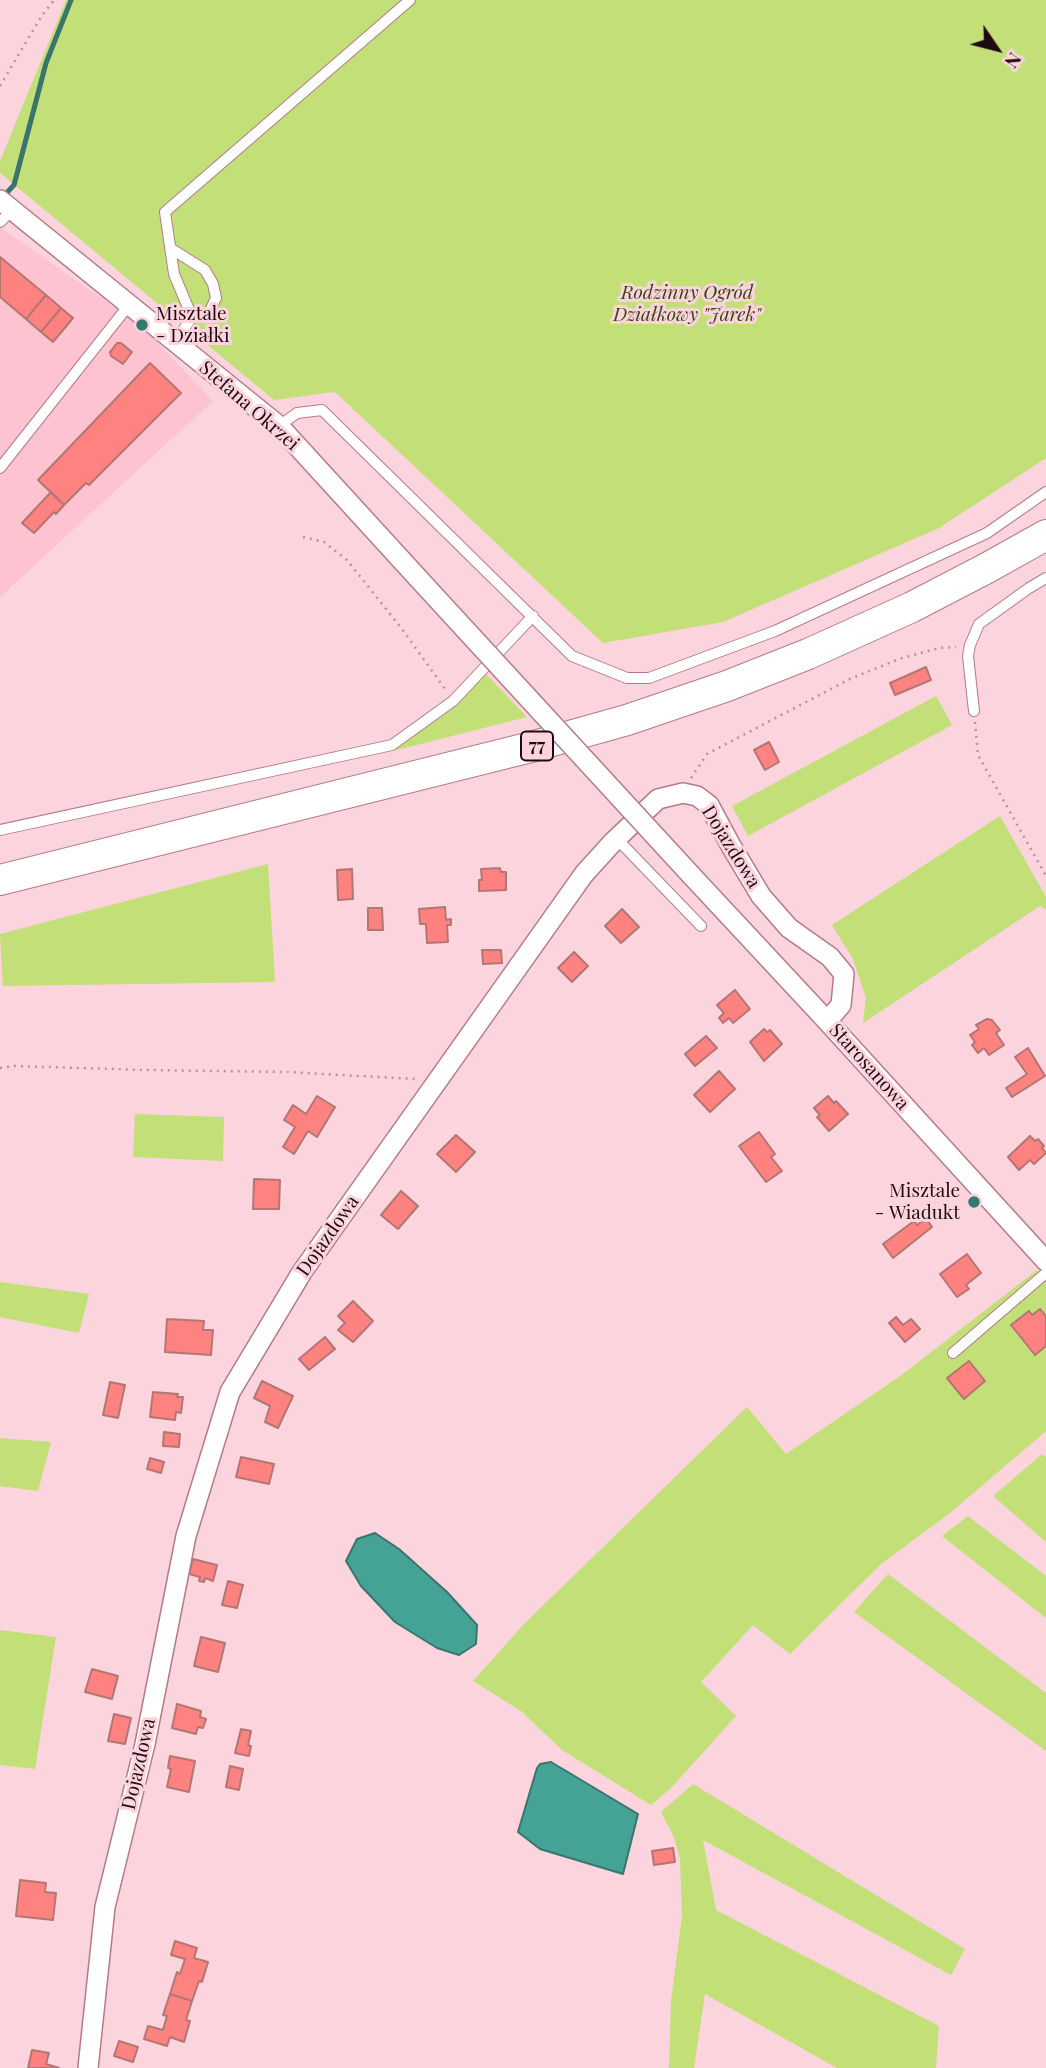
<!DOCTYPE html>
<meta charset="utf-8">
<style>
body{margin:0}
#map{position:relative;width:1046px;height:2068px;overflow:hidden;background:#fcd4dd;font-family:"Playfair Display",serif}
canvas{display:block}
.north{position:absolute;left:962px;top:14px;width:70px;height:70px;-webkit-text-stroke:5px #fcd4dd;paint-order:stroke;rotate:125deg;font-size:19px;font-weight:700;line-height:28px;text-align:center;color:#200a11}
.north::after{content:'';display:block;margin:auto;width:24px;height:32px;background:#200a11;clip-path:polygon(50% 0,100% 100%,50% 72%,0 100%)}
</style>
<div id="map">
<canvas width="1046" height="2068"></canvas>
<div class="north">N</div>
</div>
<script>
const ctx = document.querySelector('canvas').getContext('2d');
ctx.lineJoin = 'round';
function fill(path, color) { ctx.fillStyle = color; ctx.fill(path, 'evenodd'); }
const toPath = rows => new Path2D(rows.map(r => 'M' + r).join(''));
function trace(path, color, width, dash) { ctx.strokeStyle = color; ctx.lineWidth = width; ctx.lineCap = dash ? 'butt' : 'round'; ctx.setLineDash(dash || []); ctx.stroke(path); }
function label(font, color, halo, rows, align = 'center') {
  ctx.font = font + ' "Playfair Display",serif'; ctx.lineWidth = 6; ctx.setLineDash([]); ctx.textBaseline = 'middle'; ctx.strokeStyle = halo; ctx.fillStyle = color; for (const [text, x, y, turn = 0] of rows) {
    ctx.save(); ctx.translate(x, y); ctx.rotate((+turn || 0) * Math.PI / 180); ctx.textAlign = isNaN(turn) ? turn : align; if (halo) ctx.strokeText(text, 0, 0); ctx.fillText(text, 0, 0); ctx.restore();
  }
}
fill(toPath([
 [0,227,144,328,213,401,0,597]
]), '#fdc3d1');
fill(toPath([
 [66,0,1046,0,1046,458,939,528,723,622,603,643,335,392,274,400,0,173,0,161],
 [485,673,527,717,393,751,406,740],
 [936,696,952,725,748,836,732,806],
 [1000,816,1046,897,1046,910,1040,906,863,1023,866,998,853,959,832,925],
 [268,864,275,982,3,986,0,934],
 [135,1114,224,1117,223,1161,133,1157],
 [1037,1270,1046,1280,1046,1431,950,1513,881,1564,790,1654,753,1625,701,1682,736,1716,671,1788,651,1805,562,1750,521,1711,473,1681,523,1625,747,1407,786,1454,903,1374],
 [0,1282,89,1294,79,1333,0,1317],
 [0,1438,51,1442,38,1491,0,1486],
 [1042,1454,1046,1457,1046,1542,993,1496],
 [968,1516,1046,1576,1046,1618,942,1536],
 [888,1574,1046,1693,1046,1751,854,1612],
 [0,1630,56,1637,35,1769,0,1765],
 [693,1784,965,1949,951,1975,703,1840,716,1910,939,2026,936,2068,837,2068,705,1994,694,2068,669,2068,671,2001,682,1916,680,1858,674,1837,661,1812]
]), '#c2df78');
const water = toPath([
 [375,1533,399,1549,447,1592,477,1625,476,1644,459,1655,437,1648,395,1622,361,1586,346,1561,357,1539,375,1533],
 [551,1762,638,1814,623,1874,540,1849,518,1832,537,1768,540,1764,551,1762]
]);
fill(water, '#45a395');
trace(water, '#3a756d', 2);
trace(toPath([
 [2,198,14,185,46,63,71,0]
]), '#3a756d', 5);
const building = toPath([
 [0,257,46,295,26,319,0,297,0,257],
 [46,295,61,308,41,332,26,319,46,295],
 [61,308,73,318,53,342,41,332,61,308],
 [117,343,121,343,132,352,123,364,111,356,110,352,117,343],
 [150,363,181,393,89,485,86,483,64,505,38,480,150,363],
 [51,492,64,505,56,514,54,512,34,533,22,523,51,492],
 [926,667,931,680,895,695,890,683,926,667],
 [769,742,779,762,765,770,754,750,769,742],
 [500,868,501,872,506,872,506,890,479,891,479,880,482,880,481,869,500,868],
 [352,869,353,899,338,900,337,870,352,869],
 [445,907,446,920,451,919,451,925,447,925,448,942,427,943,426,924,420,924,419,909,445,907],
 [368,908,382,908,383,930,368,930,368,908],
 [622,909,639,927,621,943,605,926,622,909],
 [482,950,501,950,502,963,483,964,482,950],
 [574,952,588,966,572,982,558,968,574,952],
 [735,990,750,1009,733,1023,729,1018,723,1023,719,1018,724,1013,717,1005,735,990],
 [987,1019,992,1020,1000,1030,996,1033,1004,1045,989,1055,984,1048,978,1053,972,1045,975,1042,970,1035,979,1029,976,1025,987,1019],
 [764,1029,767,1032,770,1030,782,1044,764,1061,750,1042,764,1029],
 [706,1036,717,1048,695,1066,685,1054,706,1036],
 [1028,1048,1045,1076,1012,1097,1006,1088,1027,1074,1015,1057,1028,1048],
 [719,1071,735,1089,710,1112,694,1095,719,1071],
 [317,1096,335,1107,317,1137,308,1131,294,1154,283,1147,295,1127,284,1120,293,1105,306,1114,317,1096],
 [828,1096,834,1103,836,1101,848,1114,829,1131,817,1117,820,1115,814,1108,828,1096],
 [759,1132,775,1154,771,1157,782,1171,766,1182,739,1146,759,1132],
 [456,1135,475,1152,456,1172,437,1154,456,1135],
 [1030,1136,1035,1141,1038,1139,1044,1146,1042,1148,1046,1153,1034,1164,1030,1160,1019,1170,1008,1157,1030,1136],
 [254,1179,280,1180,279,1209,253,1209,254,1179],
 [401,1191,418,1206,398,1229,381,1215,401,1191],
 [926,1218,932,1227,893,1258,883,1244,914,1221,917,1225,926,1218],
 [967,1254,981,1273,966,1285,969,1289,957,1297,940,1274,967,1254],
 [353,1301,373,1321,353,1342,338,1330,345,1323,338,1316,353,1301],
 [1040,1309,1046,1316,1046,1346,1035,1355,1011,1325,1029,1311,1032,1315,1040,1309],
 [896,1317,903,1325,911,1319,920,1329,905,1342,889,1323,896,1317],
 [167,1319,204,1321,203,1330,213,1330,211,1355,165,1352,167,1319],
 [325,1337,335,1349,309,1370,299,1359,325,1337],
 [969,1361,985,1381,964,1399,947,1378,969,1361],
 [262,1381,293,1396,278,1428,265,1422,270,1406,254,1398,262,1381],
 [110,1382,125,1385,118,1418,103,1415,110,1382],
 [153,1392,178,1394,177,1397,183,1397,181,1413,176,1412,175,1420,150,1417,153,1392],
 [164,1432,180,1434,179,1447,163,1446,164,1432],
 [241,1457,274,1464,269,1484,236,1477,241,1457],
 [150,1458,164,1462,161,1473,147,1469,150,1458],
 [193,1559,217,1565,213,1581,205,1578,204,1582,199,1581,200,1577,189,1574,193,1559],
 [228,1581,243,1585,237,1608,222,1605,228,1581],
 [201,1637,225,1643,218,1672,194,1666,201,1637],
 [92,1669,118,1676,112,1699,85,1692,92,1669],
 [177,1704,201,1711,200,1717,206,1719,203,1728,198,1727,196,1734,172,1728,177,1704],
 [114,1714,131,1718,125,1744,108,1741,114,1714],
 [241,1729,251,1731,248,1745,251,1746,249,1756,235,1753,241,1729],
 [170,1756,195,1761,189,1792,167,1787,171,1769,168,1768,170,1756],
 [230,1766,243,1769,239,1790,226,1787,230,1766],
 [673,1848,675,1862,654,1865,652,1851,673,1848],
 [20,1880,46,1883,45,1892,56,1893,53,1920,16,1916,20,1880],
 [175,1941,197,1948,194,1958,208,1962,202,1982,199,1981,192,2001,170,1994,177,1972,180,1974,185,1959,171,1955,175,1941],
 [170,1994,192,2001,186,2020,190,2021,184,2042,170,2037,167,2046,144,2039,148,2026,163,2030,167,2016,163,2015,170,1994],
 [119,2041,138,2047,133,2062,114,2056,119,2041],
 [32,2050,49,2053,46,2064,59,2068,28,2068,32,2050]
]);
fill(building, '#fe8280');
trace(building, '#b27674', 2);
const service = toPath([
 [0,222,12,210],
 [170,248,205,270,213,284,216,298,209,313,192,317],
 [175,342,192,317,174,274,165,212,410,0],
 [279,426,297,413,322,410,572,656,627,678,649,678,775,631,987,533,1046,492],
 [0,468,129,305],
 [974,711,968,656,970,645,979,624,1029,588,1046,578],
 [0,830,392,745,453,701,533,616],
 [617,839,701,926],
 [953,1353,1046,1273]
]);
const minor = toPath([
 [0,200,279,426,417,577],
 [691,875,827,1021,1046,1261],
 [88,2068,105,1907,145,1744,186,1536,230,1392,302,1272,584,874,613,842,658,799,683,793,697,796,709,805,731,846,761,896,789,928,830,957,844,974,841,1005,827,1021]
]);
const primary = toPath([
 [0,880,527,748,627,720,727,686,808,654,912,607,987,568,1046,535]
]);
trace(service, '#b57a89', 12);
trace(minor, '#b57a89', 22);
trace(primary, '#b57a89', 32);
trace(toPath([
 [0,86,41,17,54,0],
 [303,537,324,542,347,560,402,629,445,689],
 [975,722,978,755,1046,876],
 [691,778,707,754,850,679,899,659,939,648,956,647],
 [0,1068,14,1066,145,1070,287,1072,415,1079]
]), '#b6939c', 2.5, [2, 5]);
trace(service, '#fff', 10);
trace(minor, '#fff', 19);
trace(primary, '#fff', 30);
const minorBridge = toPath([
 [417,577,691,875]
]);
trace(minorBridge, '#b57a89', 22, []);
trace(minorBridge, '#fff', 19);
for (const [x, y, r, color] of [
 [142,325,7,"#357a70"],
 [974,1202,7,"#357a70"]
]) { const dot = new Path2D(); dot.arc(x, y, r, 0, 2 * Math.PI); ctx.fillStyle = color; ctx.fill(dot); trace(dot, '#fcd4dd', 2.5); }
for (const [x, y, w] of [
 [537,746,32]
]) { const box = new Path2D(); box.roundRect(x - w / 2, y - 14.5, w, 29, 5); ctx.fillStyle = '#fcd4dd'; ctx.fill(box); trace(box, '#200a11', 2); }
label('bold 18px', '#200a11', null, [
 ["77",537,746]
]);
label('italic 19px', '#384514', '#fcd4dd', [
 ["Rodzinny Ogród",687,293],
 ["Działkowy \"Jarek\"",687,315]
]);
label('19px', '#200a11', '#fcd4dd', [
 ["Misztale",156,314],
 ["- Działki",156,336],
 ["Misztale",960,1191,"right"],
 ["- Wiadukt",960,1213,"right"]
], 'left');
label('19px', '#200a11', '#fcd4dd', [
 ["Stefana Okrzei",249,406,41],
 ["Dojazdowa",731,847,58],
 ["Starosanowa",869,1067,48],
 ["Dojazdowa",328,1236,-55],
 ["Dojazdowa",139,1764,-77]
]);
</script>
